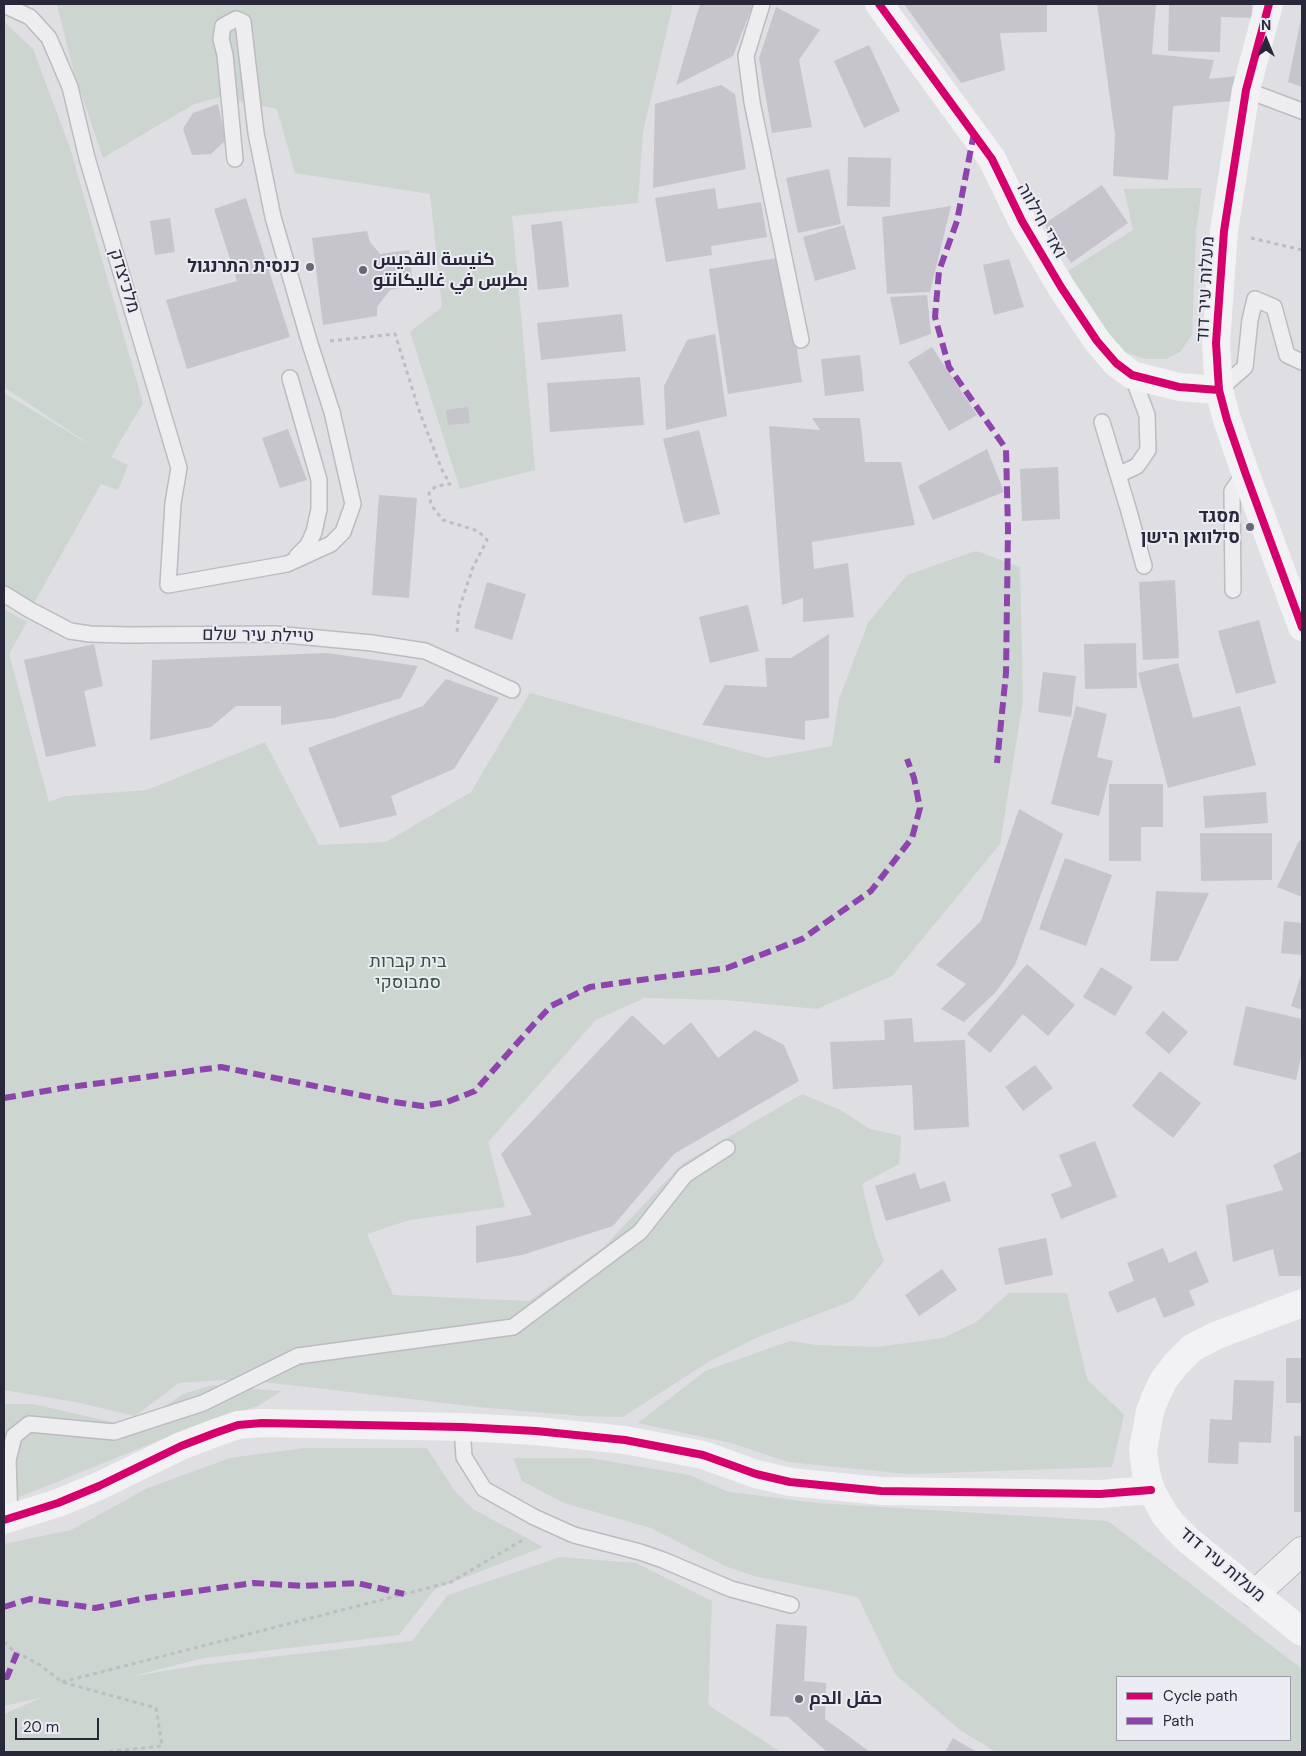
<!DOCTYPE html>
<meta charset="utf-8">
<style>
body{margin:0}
#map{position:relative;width:1306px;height:1756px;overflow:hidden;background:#dedee3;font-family:"DM Sans",sans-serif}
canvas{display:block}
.frame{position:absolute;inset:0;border:5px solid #29273a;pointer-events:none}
.legend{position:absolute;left:1116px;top:1676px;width:175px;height:65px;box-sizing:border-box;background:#ebebf3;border:1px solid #9d9da9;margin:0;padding:6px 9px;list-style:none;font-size:15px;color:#29273a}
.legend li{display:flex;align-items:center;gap:10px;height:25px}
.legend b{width:25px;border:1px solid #9d9da9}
.north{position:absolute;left:1241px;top:15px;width:50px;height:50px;-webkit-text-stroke:4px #ebebf3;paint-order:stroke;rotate:0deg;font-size:14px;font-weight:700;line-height:20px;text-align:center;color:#29273a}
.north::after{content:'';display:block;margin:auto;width:18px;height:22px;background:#29273a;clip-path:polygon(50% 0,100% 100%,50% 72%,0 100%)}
.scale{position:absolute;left:15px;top:1718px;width:84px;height:22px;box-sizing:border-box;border:2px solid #29273a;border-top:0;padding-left:6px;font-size:15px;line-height:18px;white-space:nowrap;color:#29273a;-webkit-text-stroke:4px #ebebf3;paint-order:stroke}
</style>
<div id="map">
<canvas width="1306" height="1756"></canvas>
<div class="frame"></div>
<ul class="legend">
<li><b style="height:6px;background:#d6006c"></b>Cycle path</li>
<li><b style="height:6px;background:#8e44ad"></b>Path</li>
</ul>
<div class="north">N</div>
<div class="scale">20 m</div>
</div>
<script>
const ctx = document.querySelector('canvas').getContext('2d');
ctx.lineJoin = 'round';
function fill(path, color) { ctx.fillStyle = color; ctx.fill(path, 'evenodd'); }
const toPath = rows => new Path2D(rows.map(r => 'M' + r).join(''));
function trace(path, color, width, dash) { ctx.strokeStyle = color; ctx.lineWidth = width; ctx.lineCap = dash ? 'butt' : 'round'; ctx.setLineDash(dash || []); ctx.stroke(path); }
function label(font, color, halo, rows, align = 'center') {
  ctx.font = font + ' "DM Sans",Cairo,Heebo,sans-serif'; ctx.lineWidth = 4; ctx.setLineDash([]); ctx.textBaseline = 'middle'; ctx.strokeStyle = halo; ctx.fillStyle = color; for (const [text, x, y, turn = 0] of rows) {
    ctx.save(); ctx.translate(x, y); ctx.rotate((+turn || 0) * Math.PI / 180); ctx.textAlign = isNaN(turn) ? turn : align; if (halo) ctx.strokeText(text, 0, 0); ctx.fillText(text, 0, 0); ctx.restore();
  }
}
fill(toPath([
 [57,4,673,4,643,132,638,203,512,216,535,470,460,489,410,332,442,307,430,194,295,173,277,109,221,97,194,104,103,158,73,69],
 [4,22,33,49,70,148,143,403,111,457,128,465,118,490,101,484,30,610,4,594,4,393,95,448,4,387],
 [1202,188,1196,231,1192,335,1180,352,1166,359,1146,359,1124,352,1106,338,1068,271,1133,230,1124,189],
 [976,551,1020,567,1023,700,1000,844,892,976,817,1009,725,1000,644,998,596,1020,488,1142,505,1207,409,1220,367,1234,393,1295,529,1301,604,1247,682,1164,802,1094,840,1110,870,1129,901,1136,899,1164,862,1184,875,1237,884,1261,852,1301,758,1337,708,1362,623,1417,581,1416,479,1407,238,1379,179,1383,135,1416,75,1402,4,1390,4,609,27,622,9,654,49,802,65,796,147,790,265,742,319,845,386,842,471,792,530,693,767,758,832,746,839,699,868,623,907,575],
 [1009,1293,1067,1293,1087,1379,1124,1415,1112,1467,907,1474,788,1462,731,1443,638,1423,705,1371,790,1341,817,1345,877,1347,943,1338,976,1322],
 [213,1385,281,1391,258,1406,192,1427,12,1500,4,1502,4,1407,6,1404,33,1404,133,1427,183,1394],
 [304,1448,427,1448,454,1490,473,1509,543,1547,435,1589,399,1635,204,1658,129,1677,200,1665,412,1641,448,1595,560,1557,636,1563,712,1601,708,1705,781,1752,4,1752,4,1714,43,1697,4,1706,4,1544,71,1530,148,1488,230,1458],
 [513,1458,590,1458,689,1475,729,1492,816,1503,1108,1521,1302,1669,1302,1752,996,1752,960,1730,895,1674,858,1597,754,1576,725,1566,651,1528,564,1503,522,1481],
 [1117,1677,1290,1677,1290,1740,1117,1740]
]), '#ccd5d0');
fill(toPath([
 [700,4,753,4,733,56,676,85],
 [904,4,1047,4,1047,32,1000,33,1005,70,961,83],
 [1097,4,1156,4,1152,54,1214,60,1209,79,1237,76,1233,101,1173,106,1168,180,1113,176,1115,135],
 [1169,4,1252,4,1252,18,1221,17,1220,52,1168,51],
 [776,7,820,30,799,60,812,127,772,133,759,58],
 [1301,19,1302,20,1302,87,1288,82],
 [869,45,900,111,864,128,834,61],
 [721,85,735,94,746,169,653,188,655,104],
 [218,104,226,140,211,154,192,155,183,129,193,113],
 [848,157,891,158,890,207,847,206],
 [829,169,841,224,798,233,786,178],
 [1102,185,1128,223,1071,263,1044,224],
 [715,188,718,209,761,202,767,237,711,246,712,255,666,262,655,198],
 [246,198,290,337,187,369,166,300,237,281,214,209],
 [951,206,930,292,887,294,882,217],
 [170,218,175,252,155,255,150,221],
 [562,221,569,287,538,290,531,225],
 [844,225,856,269,815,281,803,237],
 [367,231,370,242,380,254,409,250,413,285,390,290,377,307,377,316,323,325,312,238],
 [783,257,802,382,728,394,709,269],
 [1009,259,1024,307,994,315,983,265],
 [927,295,931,334,900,345,890,297],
 [622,314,626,351,541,360,537,323],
 [715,334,727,416,666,430,664,386,687,340],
 [932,347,977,415,949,431,908,362],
 [860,355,864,391,825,396,821,359],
 [640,377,644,425,550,432,547,383],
 [468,407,470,423,448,425,446,410],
 [812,418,860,418,865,462,901,462,915,525,812,542,814,569,848,563,854,617,803,622,803,598,782,605,769,426,820,430],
 [288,429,307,480,280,488,262,438],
 [699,430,720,514,684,523,663,439],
 [987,449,1004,492,933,520,918,486],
 [1058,467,1060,519,1022,521,1020,469],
 [379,495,417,498,409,598,372,595],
 [1175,580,1179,658,1143,660,1139,582],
 [487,582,526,594,512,640,474,628],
 [748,605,759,651,710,663,699,617],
 [1259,620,1276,683,1236,694,1218,631],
 [829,634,829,718,805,721,805,740,702,725,725,685,767,687,765,658,791,658],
 [1136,643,1137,688,1085,689,1084,644],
 [94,644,103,686,84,691,96,746,46,757,24,660],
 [327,653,418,666,401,698,334,718,281,725,281,706,236,706,211,727,150,740,152,660],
 [1178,663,1193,718,1240,706,1256,765,1168,788,1138,673],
 [1043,672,1076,676,1071,717,1038,712],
 [446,679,499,698,454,769,391,796,397,815,340,828,308,748,423,706],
 [1076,706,1107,714,1097,757,1113,761,1099,816,1051,804],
 [1109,784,1163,784,1163,827,1141,827,1141,861,1109,861],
 [1266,792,1268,823,1205,828,1203,796],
 [1019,809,1063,834,1015,965,996,992,964,1022,941,1009,966,984,936,965,981,921],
 [1200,833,1272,833,1272,880,1201,881],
 [1302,838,1302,897,1277,887,1298,843],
 [1065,858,1112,875,1086,946,1039,929],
 [1156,891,1209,893,1178,961,1150,961],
 [1284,921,1302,923,1302,955,1281,953],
 [1027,964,1075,1005,1048,1036,1023,1014,990,1053,967,1034],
 [1101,967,1133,987,1115,1016,1083,997],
 [1302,972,1302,1010,1291,1006],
 [1246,1006,1302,1019,1302,1053,1296,1080,1233,1065],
 [1163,1011,1188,1032,1169,1054,1145,1033],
 [632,1015,664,1045,691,1022,718,1058,755,1030,784,1045,799,1081,674,1154,613,1226,522,1255,476,1263,476,1226,532,1215,501,1154],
 [912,1018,914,1042,965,1040,969,1127,914,1130,912,1085,833,1089,830,1042,885,1040,884,1020],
 [1035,1065,1053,1088,1023,1111,1005,1087],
 [1160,1071,1201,1103,1173,1138,1132,1106],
 [1095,1141,1117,1197,1061,1219,1051,1194,1072,1186,1059,1155],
 [1302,1151,1302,1276,1279,1276,1273,1249,1233,1262,1226,1205,1283,1190,1273,1165],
 [915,1173,920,1189,945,1181,951,1201,886,1221,875,1186],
 [1046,1238,1053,1275,1005,1285,998,1248],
 [1163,1248,1169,1263,1196,1251,1209,1282,1189,1291,1195,1305,1164,1318,1155,1297,1117,1313,1108,1292,1134,1281,1127,1263],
 [942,1269,957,1290,919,1316,905,1295],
 [1286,1358,1302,1358,1302,1403,1286,1403],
 [1234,1380,1274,1381,1271,1443,1239,1442,1238,1464,1208,1463,1210,1419,1232,1420],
 [1294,1436,1302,1436,1302,1512,1294,1512],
 [776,1624,807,1626,804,1681,826,1683,825,1719,870,1752,827,1752,788,1717,770,1716],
 [953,1738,977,1752,945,1752]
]), '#c6c5cb');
const lane = toPath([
 [762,4,746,56,752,102,801,340],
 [4,5,30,17,49,38,70,87,87,158,179,468,173,503,168,585,287,564,331,544,343,532,353,504,332,412,310,344,273,217,256,133,243,22,236,19,223,26,221,39,225,55,235,159],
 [1246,90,1302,111],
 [290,378,319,480,319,509,314,532,308,545,297,556],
 [1219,390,1245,367,1250,320,1255,299,1274,307,1287,355,1302,362],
 [1102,422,1128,508,1144,566],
 [1118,475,1137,466,1148,450,1147,415,1132,375],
 [1233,590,1232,491,1245,472],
 [4,594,30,610,70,631,90,634,127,635,275,634,372,643,425,651,512,690],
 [462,1427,464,1457,484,1489,534,1517,574,1535,640,1552,663,1560,731,1589,791,1605],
 [10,1519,8,1460,14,1436,29,1424,114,1432,203,1403,298,1356,513,1327,640,1232,685,1175,727,1148]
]);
const street = toPath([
 [1255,1594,1302,1551]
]);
trace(lane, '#bbbbc0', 18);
trace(street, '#bbbbc0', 30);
trace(toPath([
 [1251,238,1302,250],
 [330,341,395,334,420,413,442,470,450,484,436,486,429,493,431,505,443,520,478,531,487,540,473,567,459,609,457,633],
 [4,1642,14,1651,40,1665,62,1682,156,1708,162,1746,104,1752],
 [62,1682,451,1582,526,1538]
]), '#bdbdc2', 3, [4, 4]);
trace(lane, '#ededf0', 15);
trace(street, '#ededf0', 28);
trace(toPath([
 [879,4,992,159,1022,221,1061,287,1097,341,1116,363,1132,375,1179,387,1219,390],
 [1269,4,1246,90,1224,231,1216,343,1219,390,1227,420,1245,472,1302,627],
 [1302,1303,1215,1336,1192,1348,1176,1364,1163,1381,1156,1396,1150,1411,1143,1450,1146,1473,1151,1490,1165,1515,1175,1527,1188,1540,1302,1632],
 [4,1520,58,1503,99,1486,181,1446,215,1433,238,1425,262,1423,462,1427,536,1431,625,1440,703,1455,756,1474,790,1482,881,1491,1100,1494,1151,1490]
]), '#f2f2f4', 28);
trace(toPath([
 [974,133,957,221,939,271,935,317,949,367,1006,449,1008,529,1006,673,997,763],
 [4,1098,63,1088,221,1067,394,1102,422,1106,447,1102,475,1091,534,1024,551,1006,590,987,727,968,802,939,871,891,912,838,920,808,914,778,907,759],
 [4,1607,30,1599,95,1608,146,1598,254,1583,303,1586,357,1583,404,1594],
 [4,1677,7,1677,17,1653]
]), '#8e44ad', 6, [12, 6]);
trace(toPath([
 [879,4,992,159,1022,221,1061,287,1097,341,1116,363,1132,375,1179,387,1219,390],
 [1269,4,1246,90,1224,231,1216,343,1219,390,1227,420,1245,472,1302,627],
 [4,1520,58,1503,99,1486,181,1446,215,1433,238,1425,262,1423,462,1427,536,1431,625,1440,703,1455,756,1474,790,1482,881,1491,1100,1494,1151,1490]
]), '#d6006c', 8);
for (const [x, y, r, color] of [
 [310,267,5,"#686775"],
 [363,270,5,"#686775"],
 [1250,527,5,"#686775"],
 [799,1699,5,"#686775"]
]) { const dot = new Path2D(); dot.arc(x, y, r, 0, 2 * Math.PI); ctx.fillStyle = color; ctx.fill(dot); trace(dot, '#ebebf3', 2); }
label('18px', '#29273a', '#ebebf3', [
 ["ואדי חילווה",1041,221,61],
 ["מלכיצדק",124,281,73],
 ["מעלות עיר דוד",1206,289,-87],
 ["טיילת עיר שלם",258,636,1],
 ["מעלות עיר דוד",1222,1565,40]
]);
label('bold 18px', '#29273a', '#ebebf3', [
 ["كنيسة القديس",373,260],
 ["بطرس في غاليكانتو",373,281],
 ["כנסית התרנגול",300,267,"right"],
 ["מסגד",1240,517,"right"],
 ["סילוואן הישן",1240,538,"right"],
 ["حقل الدم",809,1699]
], 'left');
label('18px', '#36543e', '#ebebf3', [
 ["בית קברות",408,962],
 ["סמבוסקי",408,983]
]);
</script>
